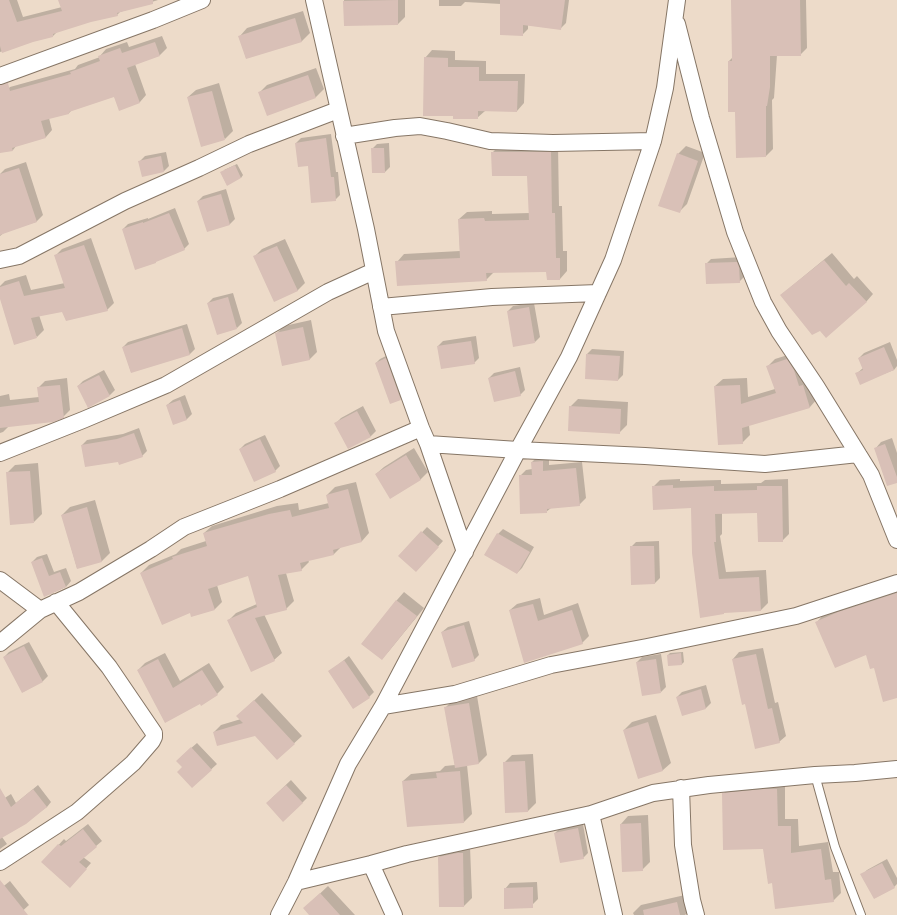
<!DOCTYPE html>
<style>
body{margin:0}
canvas{display:block;background:#eddbc9}
</style>
<canvas width="897" height="915"></canvas>
<script>
const ctx = document.querySelector('canvas').getContext('2d');
ctx.lineJoin = 'round';
function fill(path, color) { ctx.fillStyle = color; ctx.fill(path, 'evenodd'); }
const toPath = rows => new Path2D(rows.map(r => 'M' + r).join(''));
function trace(path, color, width, dash) { ctx.strokeStyle = color; ctx.lineWidth = width; ctx.lineCap = dash ? 'butt' : 'round'; ctx.setLineDash(dash || []); ctx.stroke(path); }
fill(toPath([
 [0,0,17,0,23,17,62,7,59,0,158,0,120,12,117,15,91,21,57,32,53,36,33,41,0,52],
 [344,0,405,0,405,17,398,24,345,25],
 [439,0,569,0,566,23,560,29,528,25,528,29,522,35,501,4,465,2,461,6,439,6],
 [732,0,806,0,807,48,800,55,777,55,774,98,772,100,773,149,766,156,736,111,729,61,733,57],
 [303,11,310,33,302,41,246,58,240,36,247,28],
 [162,36,167,48,160,55,135,64,146,95,140,102,120,109,114,96,72,110,69,113,49,118,52,130,46,137,17,145,13,150,0,152,0,90,8,89,10,87,75,69,78,65,100,57,100,56,106,49,127,42,129,47],
 [432,50,455,51,455,60,486,61,486,74,525,74,524,103,517,111,485,111,477,118,454,115,425,58],
 [316,68,324,89,316,97,267,114,259,93,267,85],
 [219,83,233,131,225,139,188,97,196,90],
 [331,134,336,172,338,172,340,195,335,200,309,165,299,166,296,143,301,138],
 [389,143,390,167,385,172,372,149,377,144],
 [500,145,558,145,559,206,562,206,563,251,567,251,567,271,560,279,547,270,494,272,486,280,397,262,404,254,460,251,459,219,467,212,492,211,492,214,530,213,528,175,492,153],
 [686,146,705,153,687,204,679,212,678,154],
 [166,152,169,166,164,171,140,161,145,156],
 [26,162,43,215,36,222,5,232,0,236,0,174,5,169],
 [237,164,243,175,241,178,224,170],
 [226,189,235,219,230,224,208,231,198,201,203,196],
 [175,208,189,244,184,249,123,229,128,224,148,218,148,219],
 [91,238,114,303,107,310,63,310,39,315,44,330,37,337,0,295,0,286,5,281,26,275,31,290,65,283,55,256,62,249],
 [285,239,305,283,297,291,254,257,262,249],
 [832,253,854,279,857,276,873,294,866,302,820,330,781,295],
 [742,257,744,277,739,282,706,264,711,259],
 [233,293,242,323,237,328,208,303,213,298],
 [534,303,540,337,535,342,508,311,513,306],
 [311,320,317,352,309,360,276,334,284,326],
 [187,324,195,349,190,354,131,372,123,347,128,342],
 [476,336,479,358,474,363,438,346,443,341],
 [890,342,897,360,897,366,894,370,860,383,856,374,863,368,859,358,864,353],
 [592,349,624,351,623,375,618,380,587,354],
 [794,353,817,399,810,407,749,425,750,435,742,443,715,386,723,379,747,378,748,397,775,389,768,366,775,359],
 [390,354,404,395,400,399,376,363,380,359],
 [520,367,525,390,520,395,489,378,494,373],
 [104,370,115,390,110,395,78,386,83,381],
 [67,378,70,410,63,417,9,426,3,432,0,433,0,396,9,394,10,400,39,397,38,388,45,381],
 [185,395,192,414,187,419,174,423,167,405,173,400],
 [578,399,628,402,627,425,619,433,570,407],
 [363,406,376,431,371,436,348,447,336,423,341,418],
 [139,428,147,451,142,456,119,461,82,445,87,440,123,434],
 [265,435,280,466,275,471,240,449,245,444],
 [892,438,897,453,897,482,875,449,881,442],
 [414,448,428,472,420,480,376,474,384,467],
 [538,456,549,456,549,465,582,462,586,498,579,505,551,508,546,512,520,476,526,470,532,469,532,462],
 [38,463,42,514,34,522,7,473,15,465],
 [680,479,680,481,721,480,721,484,761,483,765,480,788,479,789,534,782,541,758,512,722,513,722,534,720,536,726,572,766,570,768,603,761,610,726,611,724,613,692,507,653,487,660,480],
 [356,482,369,533,362,541,341,547,334,554,308,560,309,562,301,570,286,573,294,601,286,609,264,614,282,653,274,660,229,620,236,613,257,604,249,575,217,585,222,602,215,609,191,612,141,573,149,565,176,554,181,549,206,541,204,533,212,526,277,506,298,503,299,510,329,503,327,495,335,487],
 [95,500,110,553,102,561,77,568,62,515,70,507],
 [427,527,443,541,421,565,400,556],
 [503,529,534,547,522,568,517,573,486,554,498,534],
 [659,541,660,578,655,583,632,584,631,547,636,542],
 [47,554,54,572,66,568,71,581,66,587,45,596,32,562,37,557],
 [897,588,897,697,867,654,817,622,824,614],
 [404,592,424,608,389,651,382,659,362,644,397,600],
 [540,598,544,615,578,603,589,636,582,643,510,610,517,604],
 [469,621,479,655,474,660,442,632,448,627],
 [29,642,48,676,43,681,23,692,4,657,9,652],
 [763,648,775,703,778,702,786,736,779,742,746,703,733,659,739,652],
 [683,652,684,662,682,664,669,665,668,655,670,653],
 [165,653,180,681,209,663,224,687,217,694,201,704,138,670,145,663],
 [661,654,666,687,661,692,637,662,642,657],
 [349,656,374,692,369,697,329,672],
 [706,685,711,703,706,708,683,715,677,697,682,692],
 [262,693,302,736,278,758,255,735,214,732,221,725,241,719,245,709],
 [477,696,487,755,479,763,467,765,472,814,464,822,403,781,411,774,440,771,445,766,455,765,445,708,453,700],
 [656,715,671,763,663,770,639,778,624,730,632,722],
 [197,743,217,764,192,787,183,767,182,756],
 [533,754,536,803,528,811,506,812,504,763,512,755],
 [291,780,307,798,302,803,272,798],
 [785,782,785,819,798,819,799,846,828,842,833,872,839,872,841,893,833,901,773,882,764,848,723,794,731,786],
 [38,785,51,802,47,807,2,837,7,844,0,849,0,801,11,794,16,803],
 [648,815,650,862,642,870,623,871,621,824,628,816],
 [88,824,102,841,83,857,91,863,75,881,43,862,64,839,66,841],
 [583,824,588,853,583,858,555,833,560,828],
 [470,846,472,898,464,906,439,857,447,849],
 [887,859,897,878,897,884,894,887,862,875,867,870],
 [10,881,29,905,18,915,0,915,0,889],
 [537,882,538,899,533,904,505,889,510,883],
 [328,886,355,915,310,915,312,901],
 [685,895,688,912,685,915,634,915,633,913,641,905]
]), '#0003');
fill(toPath([
 [0,0,9,0,17,22,62,11,58,0,153,0,153,4,117,13,118,16,91,22,53,34,53,37,33,42,2,53,0,46],
 [398,0,398,25,344,26,343,1],
 [500,0,565,0,561,30,523,25,523,36,500,35],
 [731,0,800,0,801,56,770,56,770,87,767,106,766,106,766,157,736,158,735,112,728,112,728,61,732,61],
 [295,18,302,42,246,59,238,36],
 [155,42,160,56,127,68,140,103,119,111,114,97,69,112,69,114,41,121,46,138,12,148,13,151,0,153,0,85,8,83,10,91,71,74,70,72,100,61,98,56,120,48,122,53],
 [424,57,448,58,448,67,479,67,479,81,518,81,517,112,478,111,478,119,453,119,453,116,423,116],
 [308,75,316,98,267,116,258,92],
 [212,91,225,140,201,147,187,97],
 [326,138,331,177,334,177,336,201,311,203,308,166,298,167,295,143],
 [371,148,384,148,385,173,372,173],
 [491,152,551,152,552,213,555,213,556,258,560,258,560,280,547,280,546,272,486,273,487,281,397,286,395,261,460,258,458,219,484,218,485,221,529,220,527,176,492,176],
 [677,153,698,161,680,213,658,206],
 [161,156,164,172,142,177,138,161],
 [235,165,241,178,227,186,220,172],
 [19,168,37,222,0,235,0,174],
 [221,194,230,225,207,232,197,201],
 [169,213,185,250,156,262,156,263,135,270,122,229,143,222,143,223],
 [84,245,108,311,66,321,62,312,31,318,37,338,14,345,0,299,0,287,19,281,24,296,65,288,54,255],
 [277,246,298,291,274,302,253,256],
 [824,260,846,286,849,283,867,302,826,338,820,331,812,335,780,295],
 [737,262,739,267,740,283,706,284,705,263],
 [228,297,237,329,217,335,207,303],
 [529,307,535,343,513,347,507,311],
 [303,327,310,360,282,366,275,333],
 [182,328,190,355,131,373,122,347],
 [471,341,475,364,441,369,437,346],
 [884,347,894,370,860,385,855,373,863,370,858,358],
 [586,354,620,356,618,381,585,379],
 [386,358,401,400,390,404,375,363],
 [787,359,794,370,799,386,803,385,810,408,742,428,743,444,718,445,714,386,740,385,741,404,776,393,766,366],
 [515,371,521,396,494,402,488,378],
 [99,375,110,396,88,408,77,386],
 [60,385,64,418,53,422,0,428,0,407,39,402,37,387],
 [180,400,187,420,173,425,166,405],
 [569,406,621,409,620,434,568,431],
 [357,411,371,437,348,449,334,423],
 [134,433,143,457,119,465,118,462,85,467,81,445,117,439],
 [260,439,276,472,254,482,239,449],
 [885,444,897,477,897,483,887,486,874,448],
 [406,455,421,480,390,499,375,474],
 [543,461,543,471,576,468,580,506,547,509,547,513,520,514,519,475,532,475,531,462],
 [30,471,34,523,10,525,6,472],
 [673,485,673,488,714,486,714,491,757,490,757,486,782,486,783,542,758,542,757,513,715,514,716,542,714,542,719,579,759,577,761,611,724,613,724,614,700,618,692,553,691,508,653,510,652,486],
 [348,489,362,542,333,550,334,555,300,563,302,571,278,575,287,610,255,618,275,661,251,672,227,620,257,607,248,576,208,589,215,610,191,617,190,613,162,625,140,573,173,559,172,557,207,546,203,533,269,514,290,510,292,517,329,508,326,495],
 [87,507,102,562,77,569,61,515],
 [421,531,439,547,416,572,398,556],
 [497,533,530,552,517,574,484,555],
 [630,546,654,546,655,584,631,585],
 [42,558,49,576,60,572,66,587,44,597,31,562],
 [897,593,897,698,883,702,874,668,870,669,866,655,835,668,815,622,838,612],
 [396,600,417,616,382,660,361,644],
 [533,604,538,621,572,610,583,644,524,663,509,610],
 [464,625,475,661,452,668,441,632],
 [24,646,43,682,22,693,3,657],
 [681,653,682,665,668,666,667,655],
 [756,654,768,709,772,708,780,743,755,749,745,704,742,705,732,659],
 [158,659,173,688,202,670,218,695,201,706,200,704,165,723,137,670],
 [656,659,661,693,642,696,636,662],
 [344,660,370,698,353,709,328,671],
 [701,689,706,709,682,716,676,697],
 [254,700,295,744,277,760,255,736,217,746,213,732,243,723,236,716],
 [469,703,479,764,455,768,444,707],
 [648,722,663,771,638,779,623,730],
 [191,747,212,770,192,788,177,772,182,767,176,761],
 [525,761,528,812,505,813,503,762],
 [460,771,464,823,407,827,402,781,437,778,436,773],
 [286,785,303,803,283,822,266,803],
 [0,788,11,807,33,789,47,807,26,824,0,839],
 [764,789,777,789,778,826,791,826,791,853,821,849,825,880,831,879,834,902,775,909,772,883,768,884,763,849,723,850,722,793],
 [641,823,643,871,622,872,620,824],
 [578,828,584,859,560,863,554,833],
 [83,829,97,847,79,862,87,869,70,888,41,862,58,844,61,846],
 [457,853,463,853,464,907,439,907,438,857],
 [882,863,895,888,874,899,860,874],
 [0,880,28,915,0,915],
 [533,887,533,908,504,909,504,888],
 [320,893,340,915,309,915,303,908],
 [677,902,680,915,644,915,643,910]
]), '#d9c0b7');
const lane = toPath([
 [815,775,835,847,861,915]
]);
const street = toPath([
 [314,0,366,229,386,331,421,428,428,444,465,552],
 [677,24,701,118,735,232,763,302,779,331,816,386,871,475,897,540],
 [0,76,153,20,202,0],
 [344,136,395,128,420,126,447,131,490,141,553,143,653,141],
 [0,260,19,256,125,201,199,168,249,144,338,110],
 [381,307,492,297,598,293],
 [428,444,518,450,645,456,765,464,858,454],
 [0,453,83,420,166,385,328,292,374,271],
 [0,580,40,610,79,592,151,549,184,527,280,489,421,428],
 [0,643,40,610],
 [383,706,455,694,551,665,647,647,796,616,897,583],
 [681,788,683,845,692,900,696,915],
 [591,814,614,915],
 [0,862,77,812,133,763,152,741,154,737,154,733,109,667,56,602],
 [371,864,394,915],
 [296,882,371,864,407,854,591,814,653,793,709,785,815,775,855,773,897,769],
 [279,915,296,882,348,764,383,706,518,450,569,357,613,260,653,141,665,88,677,0]
]);
trace(lane, '#867666', 10);
trace(street, '#867666', 18);
trace(lane, '#fff', 8);
trace(street, '#fff', 16);
</script>
